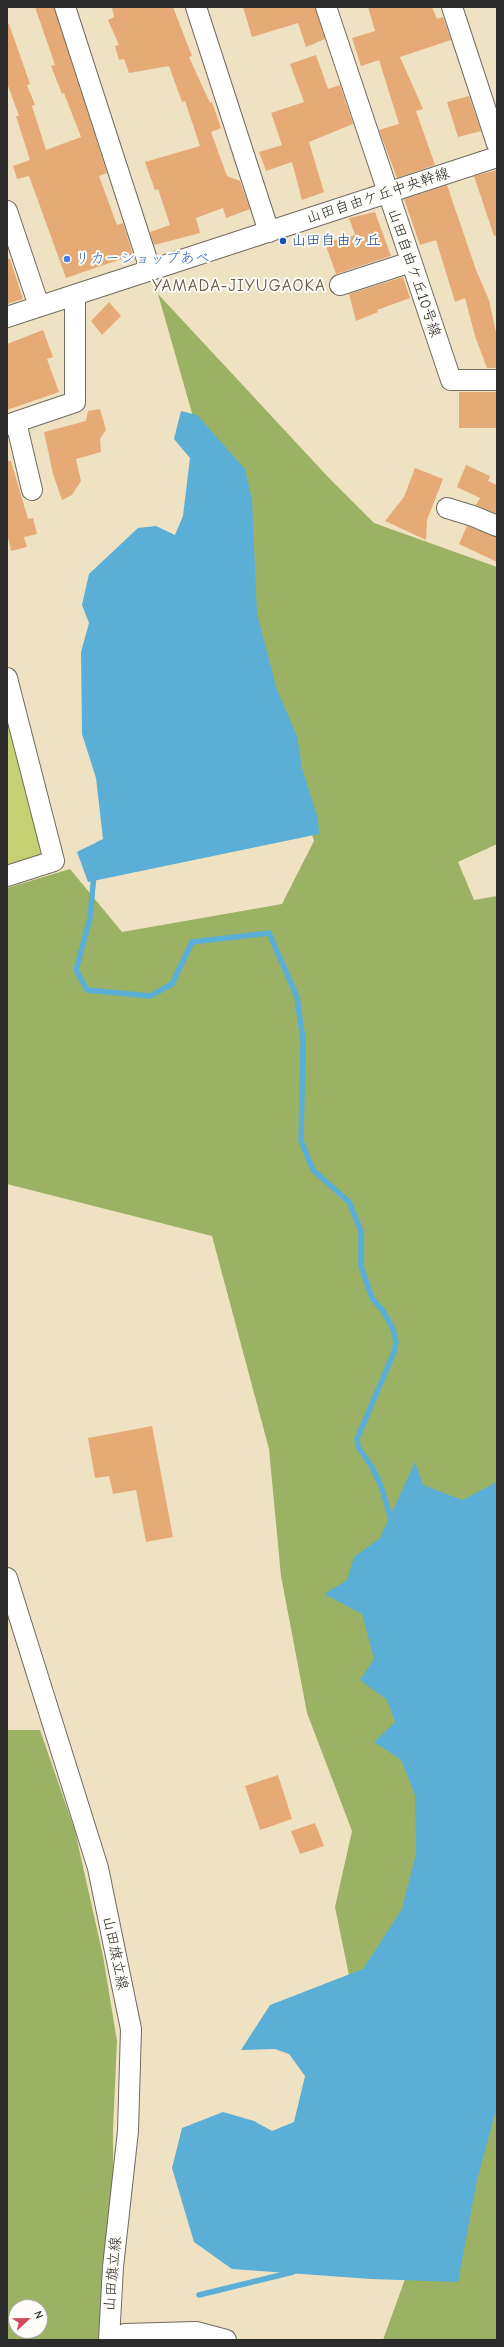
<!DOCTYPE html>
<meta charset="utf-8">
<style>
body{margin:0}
#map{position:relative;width:504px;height:2347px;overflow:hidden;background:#efe2c3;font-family:"Comic Neue",sans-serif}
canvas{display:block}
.frame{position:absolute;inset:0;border:8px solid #2b2b2b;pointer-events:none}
.north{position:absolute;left:8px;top:2299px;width:40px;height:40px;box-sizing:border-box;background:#fdfcf7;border:1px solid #a9a8a5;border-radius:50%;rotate:68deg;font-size:11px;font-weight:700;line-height:16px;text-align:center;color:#2b2b2b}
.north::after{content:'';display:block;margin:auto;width:14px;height:18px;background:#d1495b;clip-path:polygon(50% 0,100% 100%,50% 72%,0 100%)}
</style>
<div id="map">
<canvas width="504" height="2347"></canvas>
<div class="frame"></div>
<div class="north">N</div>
</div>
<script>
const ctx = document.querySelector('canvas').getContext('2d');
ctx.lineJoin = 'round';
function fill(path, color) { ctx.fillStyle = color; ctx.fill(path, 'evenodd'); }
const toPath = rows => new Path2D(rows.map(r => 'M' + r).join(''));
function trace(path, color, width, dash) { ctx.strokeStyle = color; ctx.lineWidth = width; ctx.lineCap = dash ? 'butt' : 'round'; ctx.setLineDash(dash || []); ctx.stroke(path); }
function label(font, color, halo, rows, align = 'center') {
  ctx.font = font + ' "Comic Neue","Klee One",sans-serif'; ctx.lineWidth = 4; ctx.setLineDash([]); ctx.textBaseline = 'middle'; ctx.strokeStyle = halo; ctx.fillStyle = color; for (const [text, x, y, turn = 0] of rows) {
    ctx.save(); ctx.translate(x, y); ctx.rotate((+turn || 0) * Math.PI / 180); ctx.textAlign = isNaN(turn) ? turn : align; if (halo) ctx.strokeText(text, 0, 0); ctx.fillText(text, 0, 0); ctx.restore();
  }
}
fill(toPath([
 [7,694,52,860,7,872]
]), '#c4d072');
fill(toPath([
 [158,294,329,478,374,523,497,567,497,844,458,862,474,900,497,896,497,2340,383,2340,409,2268,335,1907,352,1831,307,1713,281,1576,269,1449,212,1236,7,1184,7,888,70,869,122,932,282,904,314,841],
 [7,1730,40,1730,75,1831,103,1956,117,2041,113,2130,114,2340,7,2340],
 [16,2307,40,2307,40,2331,16,2331]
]), '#9bb264');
fill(toPath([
 [181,411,197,415,245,469,252,500,257,614,277,690,297,736,302,768,318,819,319,834,88,882,77,852,103,839,96,778,82,734,81,652,89,623,82,605,89,574,138,528,156,526,175,535,183,516,190,458,174,439],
 [415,1462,423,1485,462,1500,497,1482,497,2106,477,2180,458,2282,371,2279,232,2269,194,2242,172,2168,182,2128,223,2112,254,2121,272,2131,294,2122,305,2076,289,2054,275,2049,241,2050,270,2005,363,1969,402,1909,416,1854,415,1795,401,1760,374,1742,395,1722,387,1700,360,1680,374,1659,362,1614,324,1594,347,1580,354,1557,380,1538]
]), '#5baed6');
trace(toPath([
 [94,874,90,918,76,970,87,990,150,996,172,984,192,942,269,933,297,997,303,1040,301,1141,313,1170,349,1202,361,1231,361,1266,372,1298,383,1311,393,1329,396,1342,394,1352,357,1439,358,1447,372,1467,381,1486,392,1522],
 [199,2295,293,2272]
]), '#5baed6', 5.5);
fill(toPath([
 [35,7,54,7,107,173,99,176,117,225,123,223,133,255,66,278,29,176,17,179,13,166,30,160,16,116,19,116,7,83,7,24,9,24,30,84,27,85,35,105,32,106,46,150,81,137,64,93,62,94,51,66,55,65],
 [112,7,173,7,192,56,189,57,210,103,212,102,221,128,211,132,227,176,240,181,250,209,226,218,223,208,196,218,200,233,154,245,150,232,170,225,158,189,155,190,145,162,200,146,185,101,182,102,169,66,129,73,124,59,119,60,115,46,119,45,108,20,114,17],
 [243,7,315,7,325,39,306,47,298,23,252,37],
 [368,7,432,7,437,19,443,17,451,40,400,57,423,109,416,111,435,165,397,178,379,130,399,124,379,60,361,66,352,38,375,31],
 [316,55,328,89,340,85,353,124,309,142,324,192,302,200,292,162,266,171,259,152,282,145,271,113,304,102,290,64],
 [469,96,481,131,458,137,447,102],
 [497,170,497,236,494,236,474,176],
 [447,185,476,270,489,300,497,337,497,368,487,368,475,336,465,298,455,302,436,240,420,245,404,199],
 [375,212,391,256,336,274,325,243,355,235,349,218],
 [7,259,10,259,23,299,7,304],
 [403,277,410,298,377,310,378,312,356,321,349,294],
 [109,302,121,316,102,335,91,321],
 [43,330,53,357,47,359,59,392,7,410,7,344],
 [459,392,497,392,497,428,459,428],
 [100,409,106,430,100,439,101,452,76,459,81,481,72,495,62,500,53,474,44,432,86,421,88,411],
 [7,461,11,461,28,519,33,518,37,534,24,537,27,547,11,551,7,533],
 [466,465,490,476,488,481,497,485,497,514,476,505,480,498,457,487],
 [415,468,443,479,427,520,426,540,385,521,404,497],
 [467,526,497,537,497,562,459,544],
 [152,1426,173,1537,146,1542,136,1490,113,1494,109,1476,95,1478,88,1438],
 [278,1775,292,1819,260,1830,245,1786],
 [315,1823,324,1846,300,1854,291,1831]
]), '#e6aa77');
const minor = toPath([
 [65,7,150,269],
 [196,7,269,232],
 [326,7,451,380,497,380],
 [452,7,497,144],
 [7,211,39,306],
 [340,285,411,262],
 [7,317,497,157],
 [16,422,32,490],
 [7,425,75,402,75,295],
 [447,508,473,516,497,526],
 [7,678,54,861,7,876],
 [7,1578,98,1868,131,2029,128,2131,113,2267,109,2340],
 [117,2340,125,2334,196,2332,226,2340]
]);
trace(minor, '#706b60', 22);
trace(minor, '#fff', 20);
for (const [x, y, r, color] of [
 [283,241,4,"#1a4fb4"],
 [67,259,4,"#3f7fe0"]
]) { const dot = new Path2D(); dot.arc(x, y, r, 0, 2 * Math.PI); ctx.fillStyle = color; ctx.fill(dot); trace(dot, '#fdfcf7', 1.5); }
label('15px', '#2b2b2b', '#fdfcf7', [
 ["山田自由ケ丘中央幹線",378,196,-18],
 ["山田自由ケ丘10号線",414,273,71],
 ["山田旗立線",115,1953,78],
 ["山田旗立線",113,2274,-85]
]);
label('15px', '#164399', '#fdfcf7', [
 ["山田自由ヶ丘",291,241]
], 'left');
label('15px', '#366cbe', '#fdfcf7', [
 ["リカーショップあべ",75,259]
], 'left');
ctx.letterSpacing = '1px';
label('17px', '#6c5746', '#fdfcf7', [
 ["YAMADA-JIYUGAOKA",239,286]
]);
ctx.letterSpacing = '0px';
</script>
